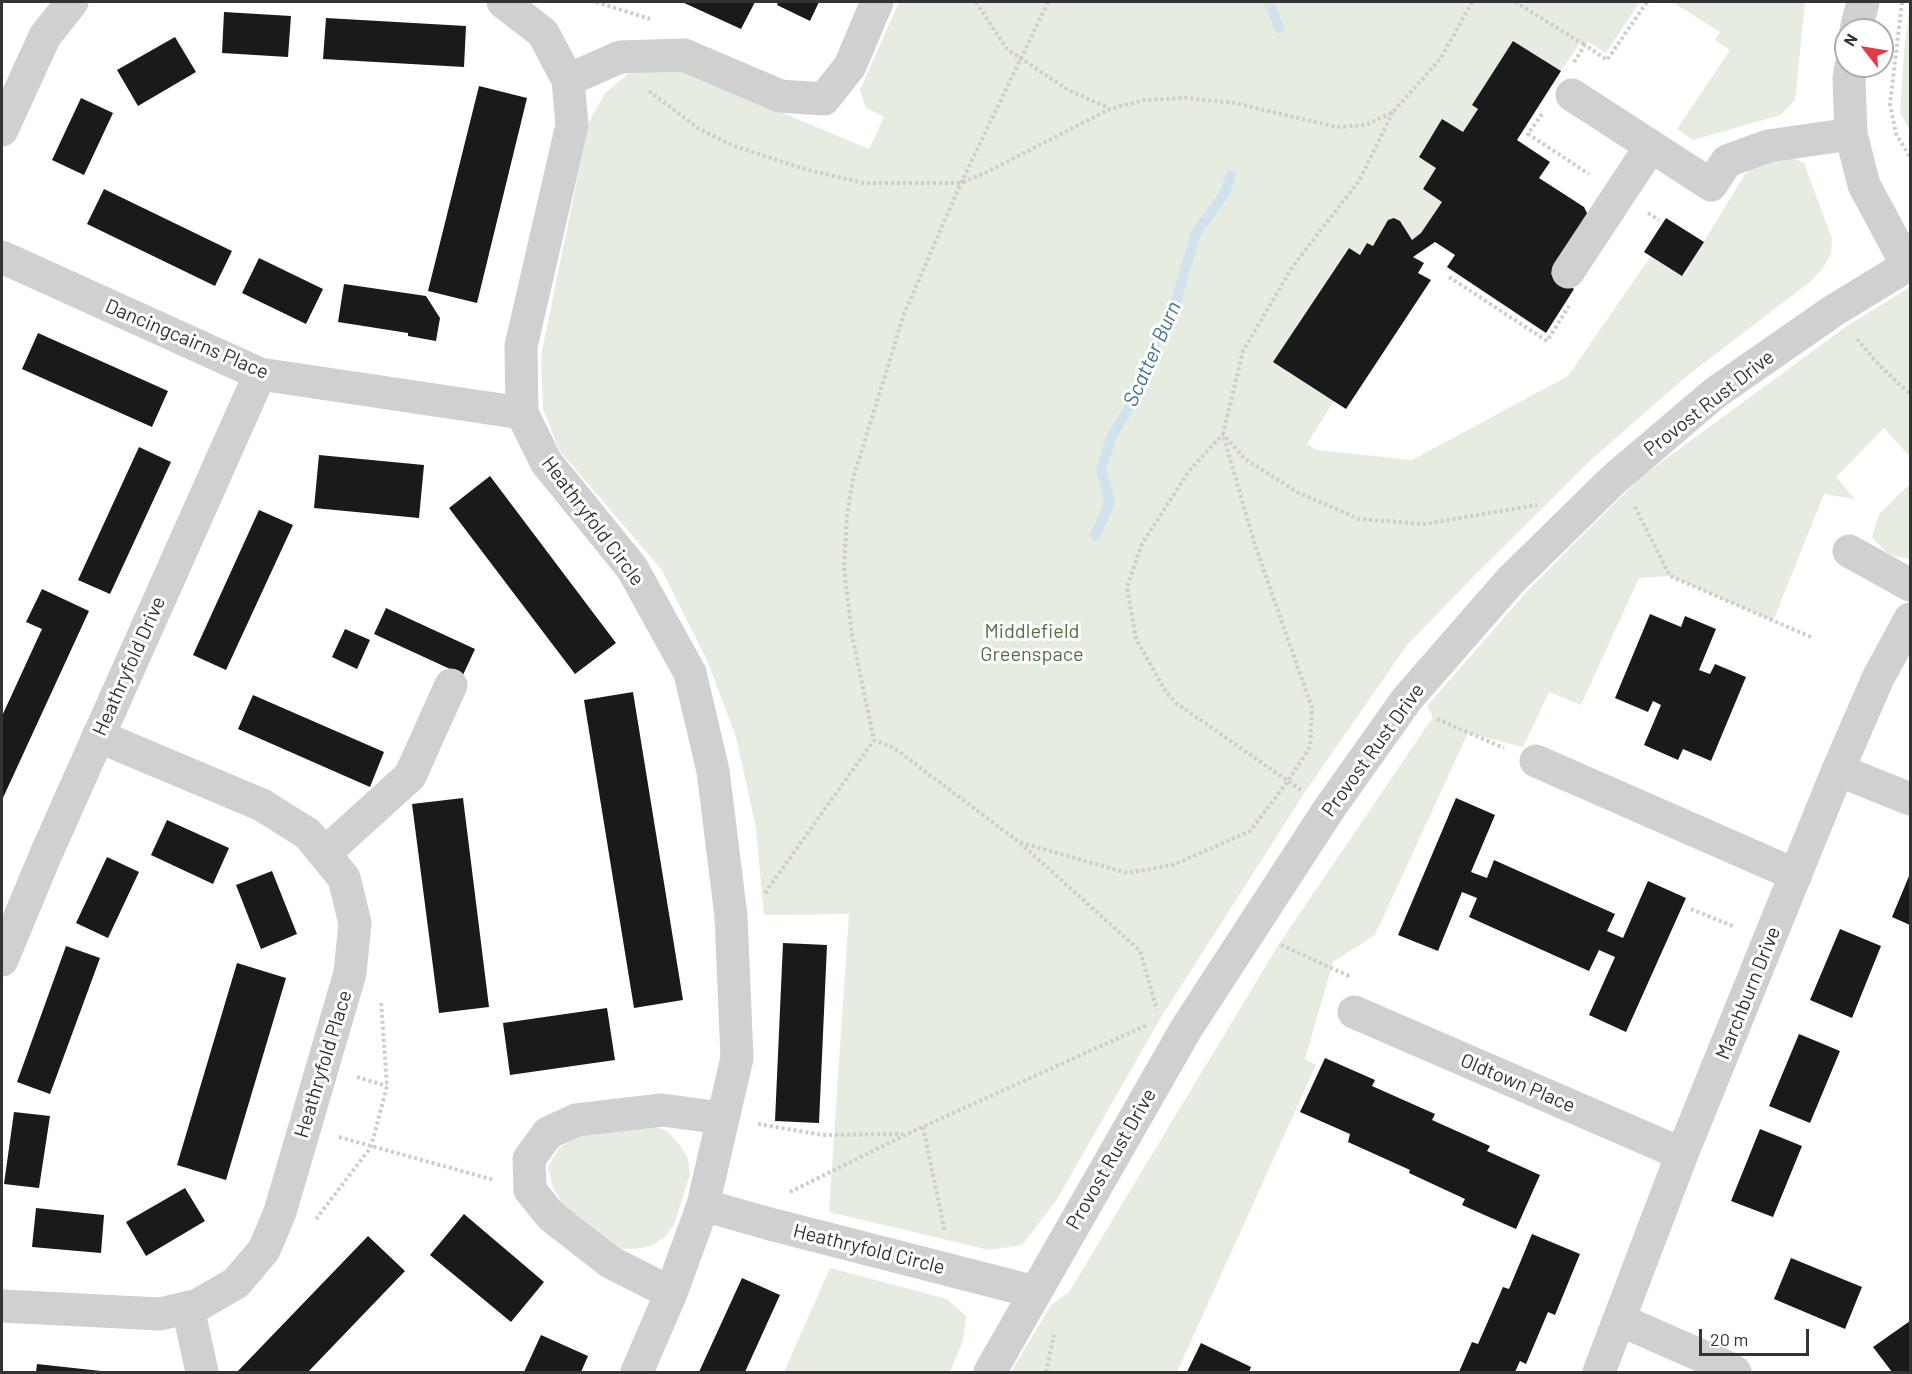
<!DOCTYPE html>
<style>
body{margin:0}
#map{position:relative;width:1912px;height:1374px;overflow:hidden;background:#fff;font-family:Barlow,sans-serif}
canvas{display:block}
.frame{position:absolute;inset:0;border:3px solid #333;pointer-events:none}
.north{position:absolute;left:1834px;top:18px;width:60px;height:60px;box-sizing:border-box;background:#fff;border:2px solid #adadad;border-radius:50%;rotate:301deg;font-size:16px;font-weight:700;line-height:24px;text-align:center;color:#333}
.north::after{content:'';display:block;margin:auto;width:21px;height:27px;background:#e63946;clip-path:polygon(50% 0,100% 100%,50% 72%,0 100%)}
.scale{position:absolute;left:1699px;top:1329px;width:110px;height:27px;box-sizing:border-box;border:3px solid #333;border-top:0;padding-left:8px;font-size:18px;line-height:21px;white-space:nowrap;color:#333;-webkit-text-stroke:4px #fff;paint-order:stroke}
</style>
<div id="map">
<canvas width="1912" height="1374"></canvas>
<div class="frame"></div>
<div class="north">N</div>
<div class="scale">20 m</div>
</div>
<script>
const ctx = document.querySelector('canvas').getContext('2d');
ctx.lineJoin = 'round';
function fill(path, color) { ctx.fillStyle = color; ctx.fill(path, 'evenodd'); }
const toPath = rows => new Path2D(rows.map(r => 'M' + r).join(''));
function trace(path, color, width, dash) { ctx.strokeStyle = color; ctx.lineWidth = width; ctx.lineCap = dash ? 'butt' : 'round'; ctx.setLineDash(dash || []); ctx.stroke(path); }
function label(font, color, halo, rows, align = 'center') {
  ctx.font = font + ' Barlow,sans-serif'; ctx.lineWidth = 6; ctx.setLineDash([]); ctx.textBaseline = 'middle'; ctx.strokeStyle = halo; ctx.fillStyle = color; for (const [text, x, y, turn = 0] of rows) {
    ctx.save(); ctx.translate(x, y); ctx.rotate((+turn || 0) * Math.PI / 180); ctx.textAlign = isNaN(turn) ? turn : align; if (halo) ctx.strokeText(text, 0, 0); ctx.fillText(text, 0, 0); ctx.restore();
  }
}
fill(toPath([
 [899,2,1640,2,1606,53,1588,42,1585,45,1580,43,1561,71,1513,41,1472,105,1478,109,1463,132,1442,120,1419,156,1436,168,1423,189,1442,202,1421,233,1412,240,1400,221,1394,218,1388,221,1373,246,1367,243,1360,255,1348,248,1273,362,1334,401,1307,444,1317,450,1412,460,1568,376,1651,256,1683,276,1745,174,1756,164,1790,157,1804,163,1832,239,1831,254,1823,268,1810,282,1688,375,1593,458,1479,571,1407,645,1305,792,1160,1019,1056,1201,1022,1245,989,1250,829,1212,849,914,764,915,756,828,736,737,707,660,661,569,559,450,543,409,541,356,589,122,605,93,628,74,676,68,869,149,884,117,866,108,860,90],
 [1672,2,1805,2,1795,100,1781,115,1693,140,1677,129,1730,50,1715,40,1720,32],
 [1910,2,1910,130,1900,113,1904,51],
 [1910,287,1910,457,1884,428,1836,477,1855,499,1824,494,1773,621,1670,576,1639,578,1581,705,1549,692,1523,747,1468,733,1375,935,1333,962,1305,1059,1316,1065,1177,1372,1011,1372,1051,1305,1069,1292,1279,944,1433,717,1427,706,1531,587,1641,477,1847,326],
 [1910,484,1910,559,1889,555,1872,537,1879,514],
 [650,1125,667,1131,679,1144,688,1158,690,1174,674,1225,664,1238,650,1246,635,1249,618,1249,565,1208,553,1188,548,1167,559,1148,578,1136],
 [830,1268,947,1299,966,1316,963,1341,950,1372,784,1372]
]), '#e6ecdf');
trace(toPath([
 [1269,2,1279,28],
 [1095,536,1110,501,1101,471,1112,436,1140,390,1157,336,1175,304,1196,233,1225,193,1231,175]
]), '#cfe2ee', 10);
fill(toPath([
 [682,2,755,2,741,29],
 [778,2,819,2,810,21,777,5],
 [224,12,291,16,288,57,222,53],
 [326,18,466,26,464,67,323,59],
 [175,37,196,72,138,106,117,70],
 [1513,41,1561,71,1517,140,1550,162,1539,178,1584,207,1587,213,1586,219,1551,274,1574,289,1546,333,1447,267,1455,255,1435,242,1413,257,1424,263,1418,273,1431,280,1346,409,1273,362,1349,248,1360,255,1367,243,1373,246,1388,220,1394,218,1400,221,1412,240,1421,233,1442,202,1423,189,1436,168,1419,157,1442,119,1463,132,1478,109,1472,105],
 [479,86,527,98,477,303,428,291],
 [81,98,113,113,84,175,52,160],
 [104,189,232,251,215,286,87,224],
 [1666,218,1704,242,1682,276,1644,252],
 [259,258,323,289,306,324,242,293],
 [344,284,426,296,440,318,436,341,408,336,408,333,338,322],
 [38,333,168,391,152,427,22,369],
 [139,447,171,462,110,594,78,580],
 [319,455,424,465,419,518,314,508],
 [490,476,616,643,575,674,449,508],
 [259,510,293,525,226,670,193,655],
 [42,589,89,611,2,800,2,716,42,629,26,622],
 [386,608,475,649,463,675,374,634],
 [1650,614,1681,627,1685,616,1716,629,1699,670,1710,674,1715,664,1746,677,1711,761,1683,749,1678,760,1644,745,1661,705,1653,701,1648,712,1615,698],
 [345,629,370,640,357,669,332,657],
 [633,692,683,1000,634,1008,584,700],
 [253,695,384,752,370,787,238,729],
 [463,798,489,1007,439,1013,412,804],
 [1456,798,1495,815,1471,872,1487,878,1494,860,1615,914,1607,931,1623,938,1648,881,1686,898,1626,1032,1589,1015,1615,957,1599,950,1589,971,1469,917,1477,898,1462,892,1438,951,1398,935],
 [167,820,229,848,213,884,151,855],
 [107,857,139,872,108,938,76,923],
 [272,871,297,934,261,949,236,885],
 [1909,876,1910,877,1910,925,1892,917],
 [1840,929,1881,946,1852,1018,1810,1000],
 [783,943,827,945,819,1123,775,1121],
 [66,946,100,958,50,1094,17,1082],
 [237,963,286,978,226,1180,177,1165],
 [607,1008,615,1060,510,1075,503,1023],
 [1799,1034,1840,1051,1810,1123,1769,1106],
 [1325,1058,1375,1080,1372,1086,1435,1114,1432,1120,1490,1146,1487,1151,1540,1175,1516,1229,1462,1205,1465,1199,1409,1173,1410,1170,1348,1142,1350,1134,1300,1112],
 [14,1112,50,1116,39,1188,4,1184],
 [1760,1129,1802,1146,1773,1217,1731,1201],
 [185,1188,205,1221,146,1256,126,1222],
 [36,1208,104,1215,101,1253,32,1247],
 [464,1214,544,1282,511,1322,430,1255],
 [1532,1234,1580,1254,1555,1315,1548,1312,1526,1364,1520,1361,1515,1372,1459,1372,1472,1342,1478,1344,1503,1287,1509,1289],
 [368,1236,405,1271,308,1372,237,1372],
 [1791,1258,1862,1287,1845,1329,1774,1299],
 [742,1278,780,1295,745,1372,699,1372],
 [1910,1321,1910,1372,1892,1372,1873,1347],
 [541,1335,588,1356,581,1372,524,1372],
 [1201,1343,1251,1367,1249,1372,1187,1372],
 [37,1364,101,1371,101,1372,36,1372]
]), '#1a1a1a');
trace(toPath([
 [596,2,650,19],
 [976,2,1007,49,1068,90,1109,108],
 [1048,2,961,183,904,314,853,479,847,515,844,568,852,635,874,740,894,748,1019,842,1127,873,1173,865,1250,831,1288,781,1310,747,1312,708,1254,542,1223,434,1243,351,1293,266,1359,181,1393,112],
 [1515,2,1585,45],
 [1902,2,1890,104,1896,134,1910,157],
 [1574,62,1585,45,1607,60,1647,2],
 [649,91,699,129,734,146,808,170,864,183,961,183,985,173,1110,109,1144,100,1186,98,1235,103,1336,127,1366,125,1393,112,1441,58,1472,2],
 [1542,114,1528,134,1589,174],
 [1648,213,1659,220],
 [1449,277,1547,341,1569,306],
 [1857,339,1879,365,1910,394],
 [1635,507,1670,576,1811,637],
 [1437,719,1504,748],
 [1301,790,1176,703,1166,692,1136,639,1127,587,1142,544,1189,471,1223,434,1245,459,1299,493,1359,519,1425,524,1537,505],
 [1020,843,1140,951,1157,1010],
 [765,893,874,740],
 [1691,909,1735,927],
 [1281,945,1351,977],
 [357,1077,387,1086],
 [758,1124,823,1135,903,1134],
 [923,1127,945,1232],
 [339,1137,494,1180],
 [790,1192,907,1134,1147,1025],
 [316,1219,371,1147,387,1086,381,1001],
 [1046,1372,1054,1335]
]), '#cdcdcd', 4, [3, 3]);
trace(toPath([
 [503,2,543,33,568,80,572,125,521,346,522,413,546,462,632,568,690,673,713,771,731,916,737,1058,703,1205,671,1293,637,1372],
 [1856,30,1863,2],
 [1851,66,1849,78,1851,134,1864,185,1907,265],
 [568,80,620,57,684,55,780,96,824,99,850,66,877,2],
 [1572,95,1711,185,1727,161,1768,146,1851,134],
 [2,130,45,36,72,2],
 [2,257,260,374,522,413],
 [1568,272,1651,146],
 [1849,551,1910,585],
 [1536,761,1796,875],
 [1838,770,1910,799],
 [324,854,410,776,451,685],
 [2,960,46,854,260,374],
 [1354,1012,1682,1154],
 [703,1205,770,1224,1035,1292],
 [671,1293,610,1262,551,1216,530,1190,529,1159,548,1133,576,1120,662,1110,722,1118],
 [2,1306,160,1314,198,1305,236,1283,264,1250,280,1212,350,973,355,923,344,878,308,834,262,805,98,736],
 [188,1308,202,1372],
 [1620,1320,1727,1367,1735,1372],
 [990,1372,1186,1029,1329,809,1407,699,1510,581,1614,479,1715,393,1833,311,1910,264],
 [1599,1372,1682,1154,1838,770,1878,678,1910,619]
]), '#d0d0d0', 33);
label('20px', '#333', '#fff', [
 ["Dancingcairns Place",187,339,23],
 ["Provost Rust Drive",1709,403,-38],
 ["Heathryfold Circle",593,521,53],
 ["Heathryfold Drive",129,666,-66],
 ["Provost Rust Drive",1373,750,-54],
 ["Marchburn Drive",1748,993,-68],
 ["Heathryfold Place",323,1064,-73],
 ["Oldtown Place",1518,1083,23],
 ["Provost Rust Drive",1111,1159,-60],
 ["Heathryfold Circle",869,1249,14]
]);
label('20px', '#56703f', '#fff', [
 ["Middlefield",1032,631],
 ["Greenspace",1032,654]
]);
label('italic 21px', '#3f7597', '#fff', [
 ["Scatter Burn",1152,354,-66]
]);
</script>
